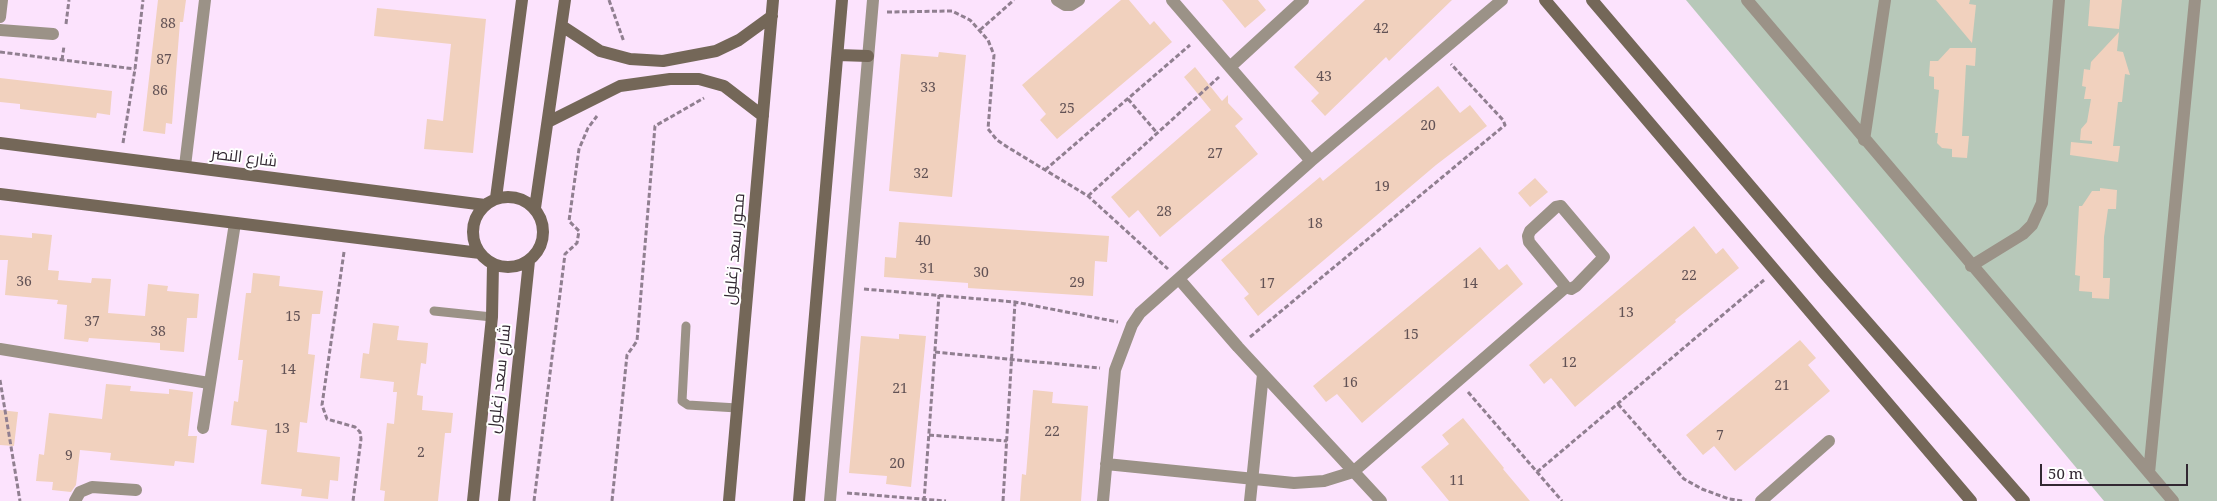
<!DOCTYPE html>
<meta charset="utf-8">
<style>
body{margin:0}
#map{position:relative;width:2217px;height:501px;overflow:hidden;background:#fce3fd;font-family:"Noto Serif",serif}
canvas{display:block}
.scale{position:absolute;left:2040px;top:464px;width:148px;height:22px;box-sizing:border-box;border:2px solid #322832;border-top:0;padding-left:6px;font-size:15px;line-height:18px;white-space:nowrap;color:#322832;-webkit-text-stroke:4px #fff;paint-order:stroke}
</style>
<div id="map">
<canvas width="2217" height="501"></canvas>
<div class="scale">50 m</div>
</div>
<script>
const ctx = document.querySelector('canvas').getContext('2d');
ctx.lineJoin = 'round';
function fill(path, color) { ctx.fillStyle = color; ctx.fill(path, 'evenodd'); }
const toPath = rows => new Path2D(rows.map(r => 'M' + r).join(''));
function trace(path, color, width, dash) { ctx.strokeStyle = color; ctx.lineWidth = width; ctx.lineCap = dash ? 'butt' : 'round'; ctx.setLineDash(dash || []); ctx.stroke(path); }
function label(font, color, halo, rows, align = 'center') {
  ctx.font = font + ' "Noto Serif",Cairo,serif'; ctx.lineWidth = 4; ctx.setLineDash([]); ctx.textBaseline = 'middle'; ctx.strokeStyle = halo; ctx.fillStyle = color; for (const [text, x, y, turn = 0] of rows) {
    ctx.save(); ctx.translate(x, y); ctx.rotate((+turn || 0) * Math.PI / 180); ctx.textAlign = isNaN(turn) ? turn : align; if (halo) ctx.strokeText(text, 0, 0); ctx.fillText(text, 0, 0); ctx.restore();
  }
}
fill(toPath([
 [1686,0,2217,0,2217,501,2104,501]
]), '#b7c8b9');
fill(toPath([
 [158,0,186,0,183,22,180,22,172,124,166,123,165,134,143,131],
 [1121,0,1129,0,1150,25,1154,21,1172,42,1057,139,1040,120,1046,114,1022,85],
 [1222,0,1258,0,1266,10,1245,28],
 [1365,0,1452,0,1389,61,1386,57,1325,116,1311,101,1319,93,1294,67],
 [1936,0,1970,0,1969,4,1976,5,1972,43],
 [2090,0,2122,0,2119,29,2088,26],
 [377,8,486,19,473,153,424,149,427,119,443,121,451,44,374,36],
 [2119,32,2117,51,2123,52,2130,75,2125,74,2122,102,2118,102,2113,146,2120,146,2118,162,2070,155,2071,142,2092,144,2092,141,2080,140,2081,129,2087,122,2091,99,2084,99,2086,87,2082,86,2084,69,2090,70,2091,62],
 [1950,48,1976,48,1975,66,1966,65,1962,136,1969,136,1967,158,1952,157,1952,149,1942,148,1937,143,1938,133,1935,133,1939,90,1934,89,1934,77,1929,76,1930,61,1938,61],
 [939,52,966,55,952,197,889,191,901,54,938,57],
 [1195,67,1222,101,1228,95,1228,103,1243,119,1235,126,1258,154,1160,237,1138,210,1129,218,1111,197,1211,110,1184,77],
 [0,78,112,91,110,115,97,113,96,118,20,109,20,104,0,102],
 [1438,86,1460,113,1470,105,1487,126,1436,165,1258,316,1244,298,1249,294,1221,260,1320,177,1323,181],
 [1535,178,1548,192,1530,207,1518,193],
 [2100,188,2117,190,2116,209,2108,209,2104,237,2103,278,2110,278,2109,299,2092,298,2092,292,2079,291,2080,276,2075,275,2079,206,2082,206,2092,191,2100,191],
 [899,222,1109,236,1107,262,1095,261,1093,296,968,288,968,283,884,277,885,257,896,258],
 [1694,226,1716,254,1723,248,1739,268,1675,320,1676,322,1575,407,1551,378,1544,384,1529,365],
 [32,233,52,235,48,270,59,271,58,280,91,283,92,278,111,279,108,313,145,316,148,284,168,286,167,291,199,294,197,318,187,318,184,352,160,350,160,343,89,338,88,342,64,339,67,305,57,304,58,300,5,295,8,260,0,260,0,235,32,238],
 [1480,247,1499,270,1507,264,1523,284,1362,423,1337,394,1326,402,1313,386],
 [253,273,280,276,279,286,323,291,320,314,312,314,308,354,315,355,310,399,307,423,300,422,297,452,340,457,338,481,330,480,328,499,301,496,302,489,261,484,267,430,231,425,234,401,238,402,243,360,238,360,246,293,251,293],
 [373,323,399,326,397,340,428,343,426,364,421,363,417,395,423,396,422,410,453,413,451,433,445,433,438,501,384,501,385,491,380,490,387,423,394,424,397,392,393,392,394,382,360,378,363,353,369,354],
 [899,334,926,336,911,487,886,484,887,476,849,473,861,336,899,339],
 [1800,340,1816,358,1808,365,1830,391,1735,471,1714,446,1703,455,1686,435],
 [106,384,131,386,130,391,169,394,169,389,193,392,188,436,197,436,194,463,175,461,174,466,110,460,111,453,80,450,76,485,71,492,52,490,53,482,36,481,39,454,44,455,49,413,102,419],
 [1033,390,1053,392,1052,403,1088,406,1081,501,1020,501,1022,474,1026,475],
 [0,410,18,412,14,446,0,445],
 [1463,418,1504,468,1503,469,1530,501,1449,501,1421,467,1449,444,1442,435]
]), '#f1d1be');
trace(toPath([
 [609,0,624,42],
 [887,12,952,11,970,20,988,40,994,55,988,129,997,140,1009,148,1088,196,1168,269],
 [66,24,69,0],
 [980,30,1014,0],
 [0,52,135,69],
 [62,60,64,46],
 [1128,99,1157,133],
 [123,143,135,69,143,0],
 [1045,170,1190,45],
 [1088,196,1219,77],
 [344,252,322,405,327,419,355,427,360,432,361,439,353,501],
 [864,289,1015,302,1118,322],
 [1250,337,1505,125,1503,120,1451,64],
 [935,352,1100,368],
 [0,380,20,501],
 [1468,392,1562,501],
 [1618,404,1684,479,1702,489,1729,499,1743,501],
 [929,435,1007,441],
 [1537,472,1764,280],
 [847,493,946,501],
 [534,501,565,254,577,243,579,231,569,221,579,149,588,128,597,116],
 [612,501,627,355,637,341,655,126,704,98],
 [924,501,939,295],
 [1003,501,1015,302]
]), '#907f90', 3, [5, 2.5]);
trace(toPath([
 [434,311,492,317],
 [686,326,682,401,688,405,737,408]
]), '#9b9287', 9);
trace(toPath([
 [1057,0,1065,5,1071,5,1079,0],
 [1172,0,1311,161],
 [1747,0,2173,501],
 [0,17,2,0],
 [0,30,53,34],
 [1230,67,1303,0],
 [1864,140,1885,0],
 [185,166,205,0],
 [1561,206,1604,257,1576,286,1571,289,1566,287,1529,242,1528,236,1530,231,1556,207,1561,206],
 [1971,266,2023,234,2032,225,2042,203,2059,0],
 [1179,279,1238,347,1381,501],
 [0,349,209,383],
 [203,428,235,223],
 [1106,464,1294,483,1324,481,1353,472,1566,287],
 [2149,473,2195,0],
 [75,501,80,492,92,487,136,490],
 [830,501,873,0],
 [1103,501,1115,370,1132,325,1140,313,1311,161,1502,0],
 [1250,501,1263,374],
 [1761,501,1829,441]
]), '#9b9287', 12);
trace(toPath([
 [1545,0,1971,501],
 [1592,0,1825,274,2024,501],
 [562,26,600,51,630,59,663,61,716,51,739,40,772,16],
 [838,55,868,56],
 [548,122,620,86,670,79,699,79,724,86,763,116],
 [0,143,485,205],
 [0,194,480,253],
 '473 232a35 35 0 1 1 70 0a35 35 0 1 1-70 0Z',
 [496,198,522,0],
 [535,208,565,0],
 [473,501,492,317,493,264],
 [504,501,529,261],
 [729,501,773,0],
 [799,501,842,0]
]), '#746758', 12);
label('14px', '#625255', null, [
 ["88",168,24],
 ["42",1381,29],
 ["87",164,60],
 ["43",1324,77],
 ["33",928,88],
 ["86",160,91],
 ["25",1067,109],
 ["20",1428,126],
 ["27",1215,154],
 ["32",921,174],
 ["19",1382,187],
 ["28",1164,212],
 ["18",1315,224],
 ["40",923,241],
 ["31",927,269],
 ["30",981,273],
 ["22",1689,276],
 ["36",24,282],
 ["29",1077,283],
 ["17",1267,284],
 ["14",1470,284],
 ["13",1626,313],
 ["15",293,317],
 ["37",92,322],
 ["38",158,332],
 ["15",1411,335],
 ["12",1569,363],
 ["14",288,370],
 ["16",1350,383],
 ["21",1782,386],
 ["21",900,389],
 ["13",282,429],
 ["22",1052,432],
 ["7",1720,436],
 ["2",421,453],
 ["9",69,456],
 ["20",897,464],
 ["11",1457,481]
]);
label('16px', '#322832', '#fff', [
 ["شارع النصر",244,158,7],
 ["محور سعد زغلول",735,249,-85],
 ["شارع سعد زغلول",500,379,-84]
]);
</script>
